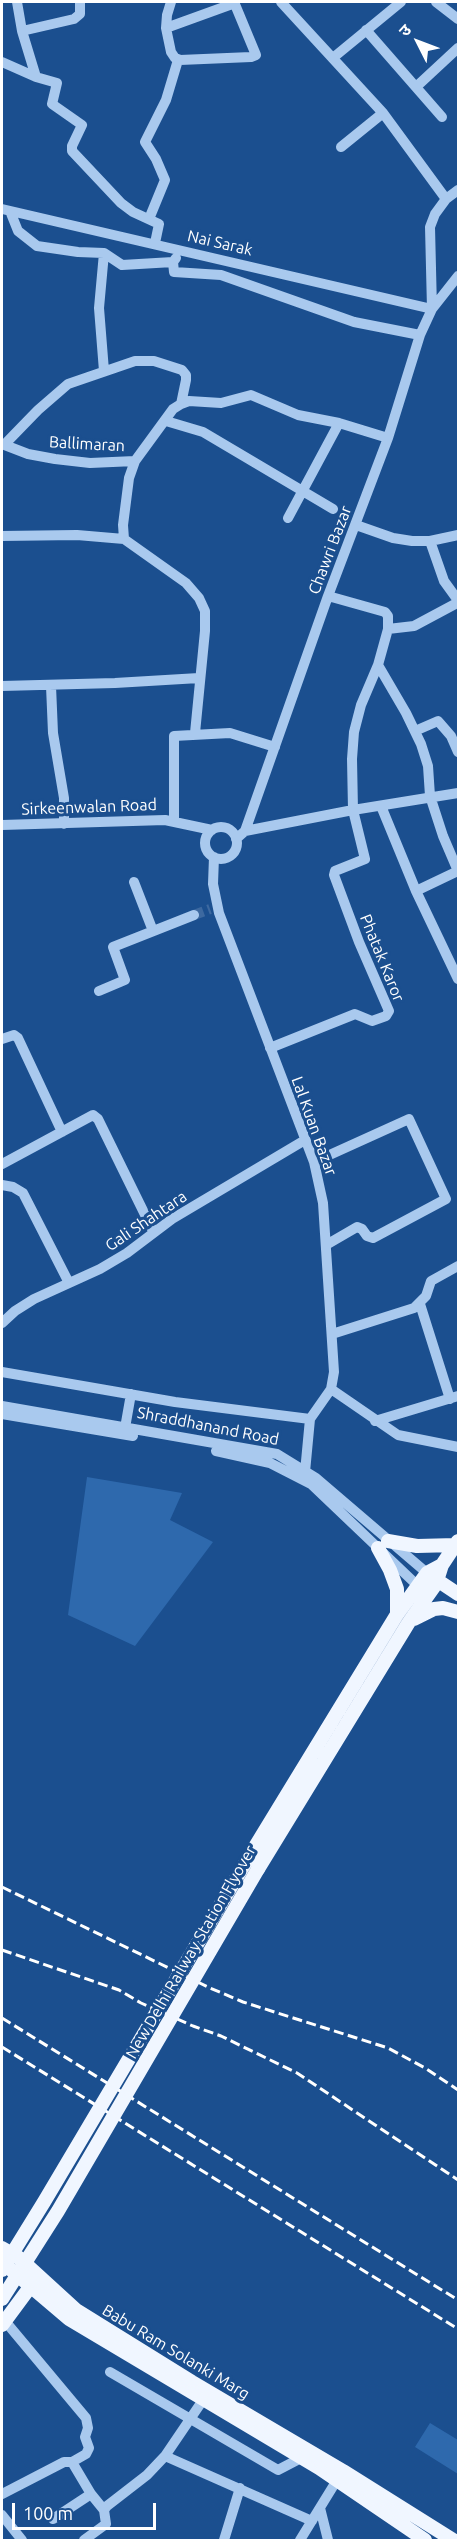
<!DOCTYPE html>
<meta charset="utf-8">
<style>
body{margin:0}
#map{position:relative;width:460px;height:2542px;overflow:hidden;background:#1b4f8f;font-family:Ubuntu,"Noto Sans Devanagari",sans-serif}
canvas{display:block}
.frame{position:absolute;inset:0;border:3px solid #fff;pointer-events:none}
.north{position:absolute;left:388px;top:12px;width:60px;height:60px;-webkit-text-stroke:4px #1b4f8f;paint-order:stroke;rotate:312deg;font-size:16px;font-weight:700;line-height:24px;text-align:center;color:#fff}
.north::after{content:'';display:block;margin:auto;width:21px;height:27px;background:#fff;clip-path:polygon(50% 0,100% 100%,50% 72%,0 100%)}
.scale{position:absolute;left:12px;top:2503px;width:144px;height:27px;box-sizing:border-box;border:3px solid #fff;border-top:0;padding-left:8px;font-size:18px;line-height:21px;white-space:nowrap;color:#fff;-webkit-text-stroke:4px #1b4f8f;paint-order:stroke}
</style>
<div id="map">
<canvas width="460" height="2542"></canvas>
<div class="frame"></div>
<div class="north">उ</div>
<div class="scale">100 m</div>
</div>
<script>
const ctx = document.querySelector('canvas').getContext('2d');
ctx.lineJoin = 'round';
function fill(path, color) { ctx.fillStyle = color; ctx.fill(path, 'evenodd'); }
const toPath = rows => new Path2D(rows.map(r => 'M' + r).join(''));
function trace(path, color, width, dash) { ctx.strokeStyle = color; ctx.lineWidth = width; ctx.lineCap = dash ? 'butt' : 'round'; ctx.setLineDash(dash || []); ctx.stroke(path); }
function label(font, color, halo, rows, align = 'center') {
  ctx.font = font + ' Ubuntu,sans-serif'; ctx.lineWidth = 6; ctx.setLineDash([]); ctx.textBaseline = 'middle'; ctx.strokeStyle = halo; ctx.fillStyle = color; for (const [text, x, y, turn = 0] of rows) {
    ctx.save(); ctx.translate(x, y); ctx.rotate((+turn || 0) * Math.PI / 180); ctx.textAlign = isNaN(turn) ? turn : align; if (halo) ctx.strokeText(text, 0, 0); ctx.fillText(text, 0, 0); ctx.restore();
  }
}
fill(toPath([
 [87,1477,182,1493,170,1520,213,1542,135,1646,68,1615],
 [430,2423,458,2440,458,2474,415,2447]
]), '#2e69ad');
trace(toPath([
 [194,915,210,909]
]), '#3d69a0', 10, [10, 5]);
trace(toPath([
 [17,2,22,31,36,77,57,83,52,104,82,125,72,146,72,151,121,203,133,212,159,224,155,243],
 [171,2,167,15,166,28,171,52,175,58,180,60,251,57,256,55,234,2],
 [281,2,383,113,446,199],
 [436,2,458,19],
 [166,28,235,3],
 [366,30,442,117],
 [22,31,74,19,80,14,80,2],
 [334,57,401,2],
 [2,62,36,77],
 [416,87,458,48],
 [341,147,383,113],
 [2,209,432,309,430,227,435,214,446,199,458,190],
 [10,211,18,231,37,246,78,252,104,253,122,265,173,262,176,258],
 [149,219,165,180,156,159,145,142,166,100,178,60],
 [104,253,99,308,104,371],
 [173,262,174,272,221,275,354,322,420,335],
 [166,421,203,432,333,509],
 [2,444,28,454,55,459,90,463,135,461,173,409,181,404,189,401,221,403,251,395,298,415,339,423,388,438],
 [4,445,38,410,68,384,135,361,154,361,182,370,186,375,186,380,181,404],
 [288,518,339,423],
 [356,525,393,538,412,541,430,541,458,535],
 [2,536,77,535,124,539,186,583,199,598,205,611,205,631,195,733],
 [124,539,123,525,129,478,135,461],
 [388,629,414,626,457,603,457,599,444,581,430,541],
 [378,665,406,713,421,744,428,766,430,796,443,836,458,871],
 [2,686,115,683,199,678],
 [51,686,53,733,64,798,64,824],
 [415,731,438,721,451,736,458,752],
 [381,806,416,891,458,979],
 [174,821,174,736,230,733,275,747],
 [2,825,165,820,212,830],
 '205 843a16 16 0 1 1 32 0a16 16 0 1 1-32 0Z',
 [245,831,353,810,458,793],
 [236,839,245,831,328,596,388,438,420,335,432,309,458,276],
 [214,857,213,884,219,913,314,1162,323,1203,334,1372,331,1389,310,1419,305,1472,302,1479],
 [134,882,153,931],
 [416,891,458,871],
 [99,991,125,980,113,947,194,915],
 [2,1039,14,1035,18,1038,62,1132],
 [270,1048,355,1014,372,1021,386,1016,389,1011,359,942,334,875,335,871,365,859,353,810,352,759,354,732,361,705,378,665,388,629,388,616,385,612,328,596],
 [314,1162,409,1119,446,1199,373,1238,367,1236,362,1229,357,1227,326,1245],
 [2,1164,93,1115,98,1119,153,1231],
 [2,1185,13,1187,23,1193,69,1283],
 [420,1304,450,1399],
 [2,1323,15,1311,34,1299,100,1269,127,1253,172,1219,305,1140],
 [332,1334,414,1308,426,1296,431,1281,458,1266],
 [2,1372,175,1402,310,1419],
 [331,1389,398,1435,458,1447],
 [2,1406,277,1454,316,1478,427,1573],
 [2,1414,133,1436],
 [375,1421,458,1396],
 [125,1428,131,1394],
 [216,1451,270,1463,311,1484,418,1586],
 [110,2372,278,2470,301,2458],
 [165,2456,312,2521],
 [72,2462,91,2494,104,2510],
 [2,2494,64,2462,72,2462,86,2454,89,2448,85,2437,88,2428,86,2418,5,2321],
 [320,2508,328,2540],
 [2,2515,22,2540],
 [53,2519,91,2494],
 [84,2540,106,2524,104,2510,107,2506,147,2475,165,2456,203,2400],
 [224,2540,240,2488],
 [300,2540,337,2480]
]), '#a9c9ee', 10);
trace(toPath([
 [388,1541,417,1546,456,1545],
 [378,1548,390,1570,397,1589,397,1614],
 [431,1576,458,1594],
 [414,1619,434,1609,443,1608,458,1612],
 [244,1865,396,1616,427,1573,442,1565],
 [258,1869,409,1622,436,1584,442,1565,458,1541],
 [2,2248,18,2257,76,2310,192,2382,343,2471,453,2540],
 [2,2262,69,2319,319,2468,425,2540],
 [2,2325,36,2279]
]), '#f0f6ff', 14);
trace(toPath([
 [2,1887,210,1988,243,2002,388,2048,425,2068,458,2090],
 [2,1950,119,1990,141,2003,193,2026,221,2036,297,2073,458,2180],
 [2,2018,458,2300],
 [2,2047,458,2329]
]), '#fff', 3, [10, 4.5]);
trace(toPath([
 [2,2270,44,2202,244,1865],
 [2,2299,58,2211,258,1869]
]), '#f0f6ff', 14);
label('16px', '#fff', '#1b4f8f', [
 ["Nai Sarak",220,243,13],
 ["Ballimaran",87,444,3],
 ["Chawri Bazar",330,550,-69],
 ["Sirkeenwalan Road",89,807,-2],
 ["Phatak Karor",382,958,68],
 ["Lal Kuan Bazar",314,1126,70],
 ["Gali Shahtara",146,1221,-34],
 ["Shraddhanand Road",208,1426,11],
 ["New Delhi Railway Station Flyover",191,1952,-60],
 ["Babu Ram Solanki Marg",176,2352,31]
]);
</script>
